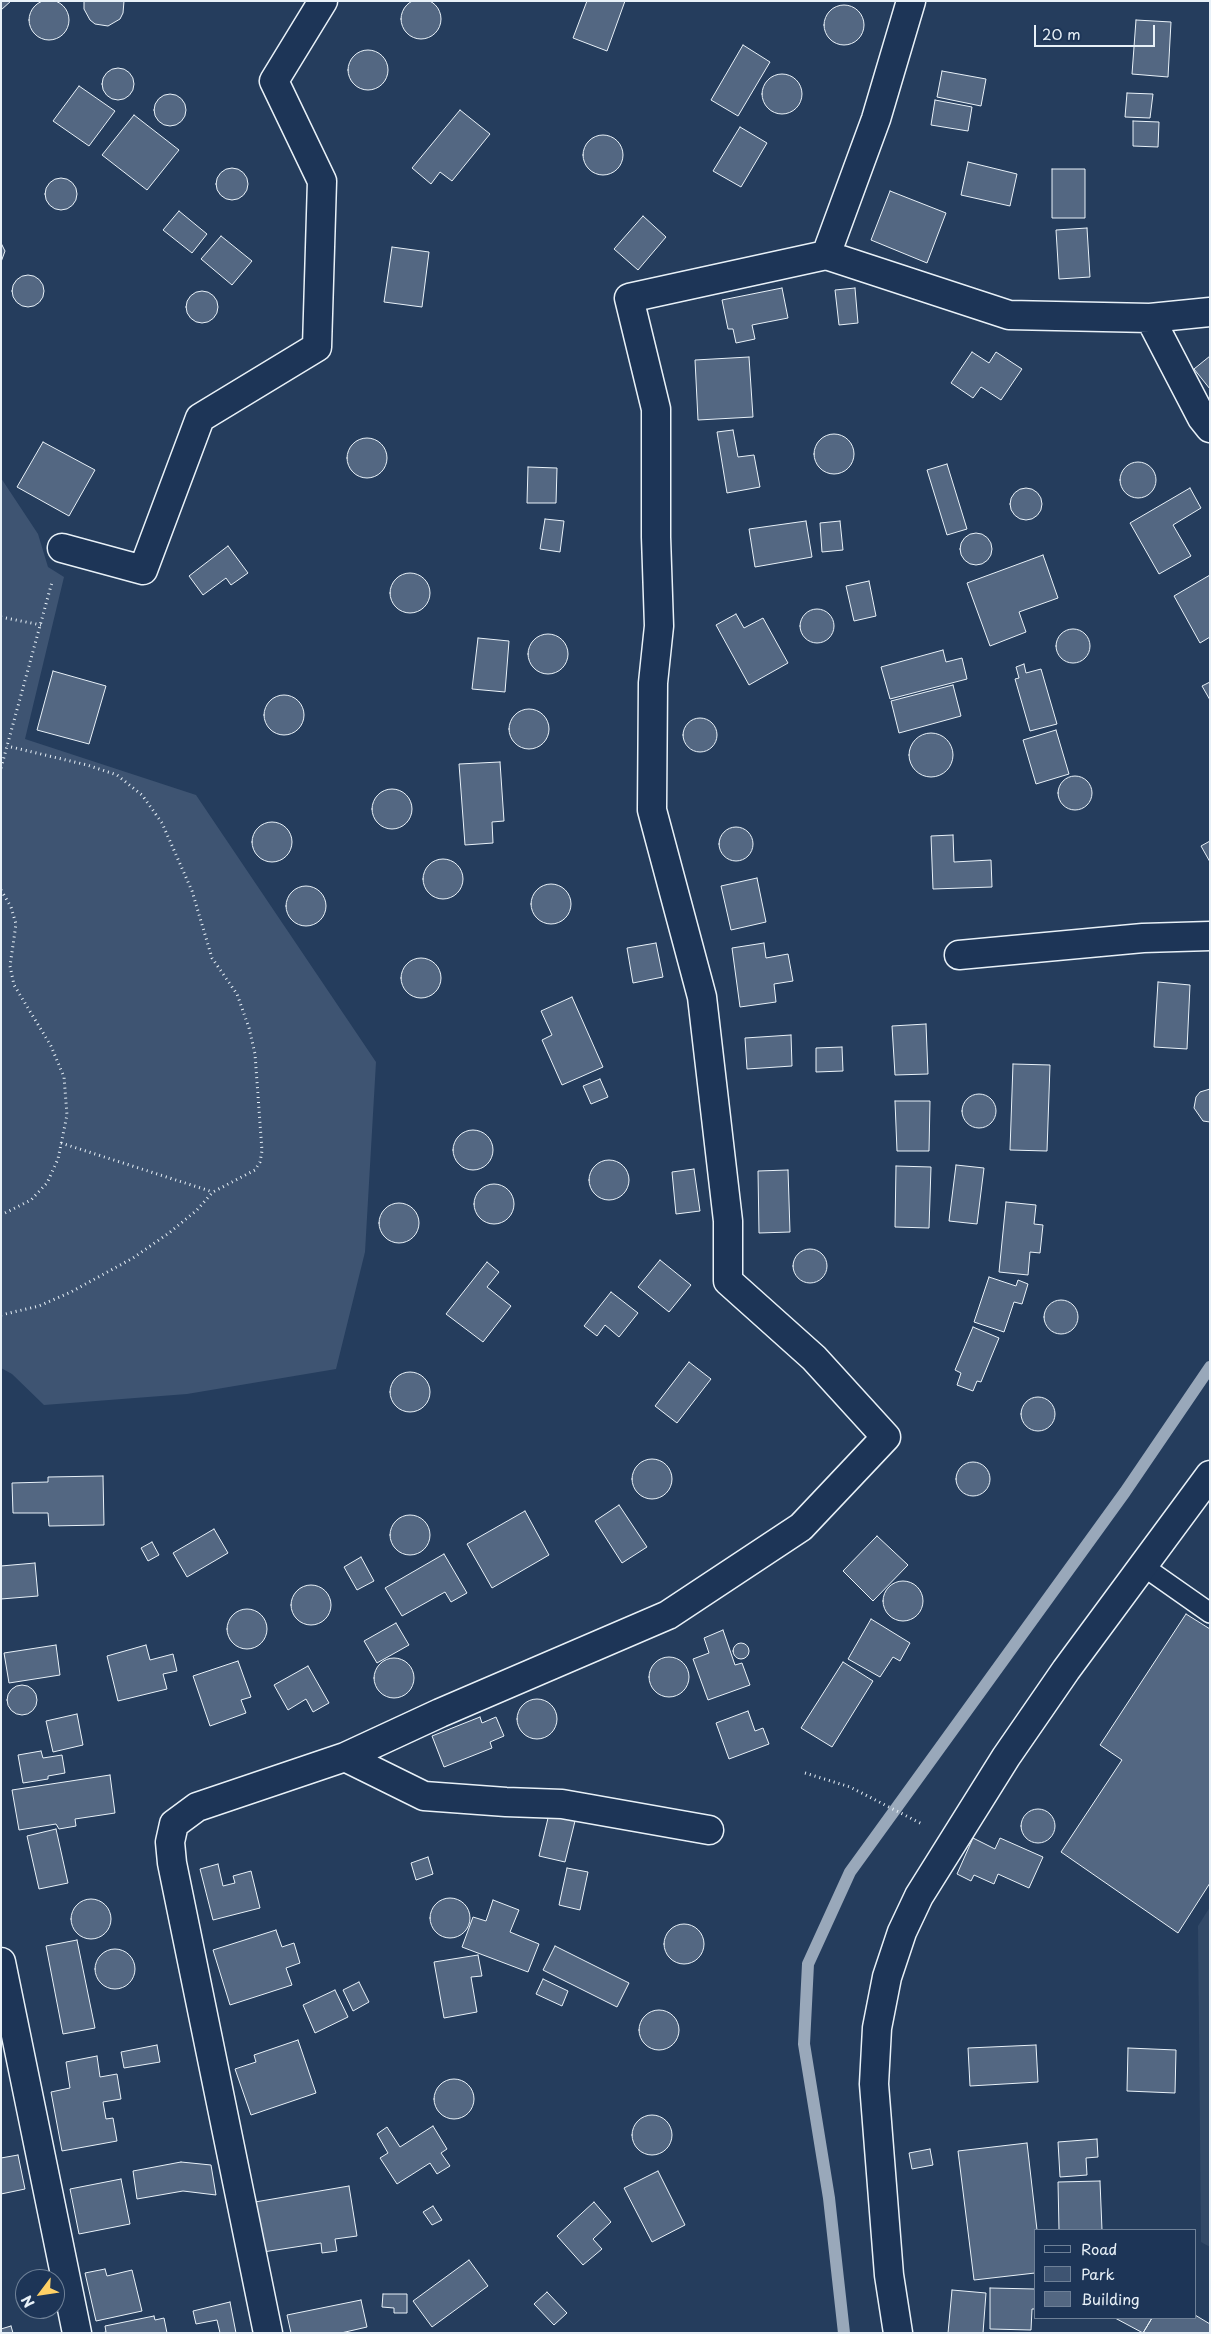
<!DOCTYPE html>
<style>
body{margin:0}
#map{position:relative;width:1211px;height:2334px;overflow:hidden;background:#253d5d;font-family:"Playpen Sans",sans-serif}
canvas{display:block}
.frame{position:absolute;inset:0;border:2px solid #e8f1f8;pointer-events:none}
.legend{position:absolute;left:1034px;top:2229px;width:162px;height:90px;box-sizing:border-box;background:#1d3557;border:1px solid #6e8097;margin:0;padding:6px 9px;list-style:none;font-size:15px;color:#e8f1f8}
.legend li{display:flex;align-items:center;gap:10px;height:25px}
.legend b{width:25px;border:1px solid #6e8097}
.north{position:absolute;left:15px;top:2269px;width:50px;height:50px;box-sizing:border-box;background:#1d3557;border:1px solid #6e8097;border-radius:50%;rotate:239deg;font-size:14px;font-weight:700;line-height:20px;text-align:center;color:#e8f1f8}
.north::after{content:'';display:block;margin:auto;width:18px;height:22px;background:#ffd166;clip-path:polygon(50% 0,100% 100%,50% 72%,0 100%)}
.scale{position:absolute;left:1034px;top:25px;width:121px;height:22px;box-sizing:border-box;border:2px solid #e8f1f8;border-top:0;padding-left:6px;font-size:15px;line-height:18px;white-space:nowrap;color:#e8f1f8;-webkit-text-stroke:4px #1d3557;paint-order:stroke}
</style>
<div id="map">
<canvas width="1211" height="2334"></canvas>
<div class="frame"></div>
<ul class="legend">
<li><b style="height:6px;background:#1d3557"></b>Road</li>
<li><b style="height:14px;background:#3e5472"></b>Park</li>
<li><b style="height:14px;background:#536782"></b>Building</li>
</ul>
<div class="north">N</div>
<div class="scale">20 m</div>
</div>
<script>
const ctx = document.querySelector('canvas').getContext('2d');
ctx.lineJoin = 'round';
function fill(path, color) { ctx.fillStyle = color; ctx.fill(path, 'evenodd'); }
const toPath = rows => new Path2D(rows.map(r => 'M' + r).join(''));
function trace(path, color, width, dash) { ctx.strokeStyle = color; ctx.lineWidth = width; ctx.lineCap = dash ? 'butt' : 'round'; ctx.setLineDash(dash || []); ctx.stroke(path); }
fill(toPath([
 [1210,1907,1210,2247,1201,2242,1198,1926]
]), '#334a68');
fill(toPath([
 [1,478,38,534,48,567,64,577,25,739,196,795,376,1062,365,1252,336,1369,187,1394,44,1405,12,1374,1,1368]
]), '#3e5472');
trace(toPath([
 [844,2333,829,2198,804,2044,808,1964,850,1872,1125,1492,1210,1367]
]), '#99a8ba', 12);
const building = toPath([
 '401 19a20 20 0 1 1 40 0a20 20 0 1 1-40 0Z',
 '29 20a20 20 0 1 1 40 0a20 20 0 1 1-40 0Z',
 [1,1,11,1,1,10,1,1],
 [124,1,123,13,120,19,108,26,95,24,90,20,84,9,84,1,124,1],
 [587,1,625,1,607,51,573,38,587,1],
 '824 25a20 20 0 1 1 40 0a20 20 0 1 1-40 0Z',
 [1136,20,1171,22,1168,77,1132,74,1136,20],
 [743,45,770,62,738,116,711,100,743,45],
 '348 70a20 20 0 1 1 40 0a20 20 0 1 1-40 0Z',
 '102 84a16 16 0 1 1 32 0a16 16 0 1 1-32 0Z',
 [942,71,986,79,981,106,937,97,942,71],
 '762 94a20 20 0 1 1 40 0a20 20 0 1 1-40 0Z',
 [79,86,115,111,89,146,53,121,79,86],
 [1127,93,1153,94,1150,118,1125,117,1127,93],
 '154 110a16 16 0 1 1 32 0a16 16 0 1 1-32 0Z',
 [935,100,972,107,968,131,931,125,935,100],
 [460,110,490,134,452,181,440,172,431,184,412,168,460,110],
 [134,115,179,150,147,190,102,155,134,115],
 [1133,121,1159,122,1158,147,1133,146,1133,121],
 [740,127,767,143,741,187,713,171,740,127],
 '583 155a20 20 0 1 1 40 0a20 20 0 1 1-40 0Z',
 [968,162,1017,174,1010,206,961,195,968,162],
 '216 184a16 16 0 1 1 32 0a16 16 0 1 1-32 0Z',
 [1052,169,1085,169,1085,218,1052,218,1052,169],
 '45 194a16 16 0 1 1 32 0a16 16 0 1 1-32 0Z',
 [890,191,946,213,927,263,871,240,890,191],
 [179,211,207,234,192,253,163,230,179,211],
 [643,216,666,237,638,270,614,249,643,216],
 [1087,228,1090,277,1059,279,1056,230,1087,228],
 [221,236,252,261,232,285,201,259,221,236],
 [1,243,5,251,1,262,1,243],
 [392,247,429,252,422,307,384,302,392,247],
 '12 291a16 16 0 1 1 32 0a16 16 0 1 1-32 0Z',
 [782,288,788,318,752,325,755,339,736,343,733,329,728,329,722,300,782,288],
 [855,288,858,323,839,325,835,290,855,288],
 '186 307a16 16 0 1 1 32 0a16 16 0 1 1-32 0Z',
 [972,352,989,363,996,352,1022,369,1001,400,981,387,973,398,951,383,972,352],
 [1210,356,1210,389,1194,369,1210,356],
 [749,357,753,417,698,420,695,360,749,357],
 [733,430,738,457,754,455,760,487,727,493,717,432,733,430],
 '814 454a20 20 0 1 1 40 0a20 20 0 1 1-40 0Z',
 '347 458a20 20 0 1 1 40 0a20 20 0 1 1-40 0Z',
 [43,442,95,470,69,516,17,487,43,442],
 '1120 480a18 18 0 1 1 36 0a18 18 0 1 1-36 0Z',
 [947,464,967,529,947,535,927,470,947,464],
 [528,467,557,468,556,503,527,503,528,467],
 '1010 504a16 16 0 1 1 32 0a16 16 0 1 1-32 0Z',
 [1190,488,1201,508,1173,525,1191,556,1159,574,1130,523,1190,488],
 [545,519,564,521,560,552,540,549,545,519],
 [806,521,812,557,755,567,749,529,806,521],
 [840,521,843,550,822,552,820,523,840,521],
 '960 549a16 16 0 1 1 32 0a16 16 0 1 1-32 0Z',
 [228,546,248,573,231,585,226,578,203,595,189,576,228,546],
 [1043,555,1058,598,1019,612,1026,632,990,646,967,583,1043,555],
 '390 593a20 20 0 1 1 40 0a20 20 0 1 1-40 0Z',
 [1210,575,1210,637,1200,643,1174,596,1210,575],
 [869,581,876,616,854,621,846,586,869,581],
 '800 626a17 17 0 1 1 34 0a17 17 0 1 1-34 0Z',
 [736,614,744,628,763,618,788,663,749,685,716,625,736,614],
 '1056 646a17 17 0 1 1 34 0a17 17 0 1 1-34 0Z',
 '528 654a20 20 0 1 1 40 0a20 20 0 1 1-40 0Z',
 [478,638,509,641,505,692,472,689,478,638],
 [943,650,946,662,962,658,967,679,890,699,881,667,943,650],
 [1024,664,1026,673,1041,669,1057,724,1030,731,1015,679,1019,678,1016,667,1024,664],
 [53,671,106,686,89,744,37,730,53,671],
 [1210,682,1210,700,1202,686,1210,682],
 [953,685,961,716,899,733,891,701,953,685],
 '264 715a20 20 0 1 1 40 0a20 20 0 1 1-40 0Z',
 '509 729a20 20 0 1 1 40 0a20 20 0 1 1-40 0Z',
 '683 735a17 17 0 1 1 34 0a17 17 0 1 1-34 0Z',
 [1056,730,1069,774,1036,784,1023,740,1056,730],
 '909 755a22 22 0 1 1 44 0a22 22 0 1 1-44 0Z',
 [500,762,504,821,492,822,493,843,465,845,459,764,500,762],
 '1058 793a17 17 0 1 1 34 0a17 17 0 1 1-34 0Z',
 '372 809a20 20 0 1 1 40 0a20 20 0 1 1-40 0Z',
 '252 842a20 20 0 1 1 40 0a20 20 0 1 1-40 0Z',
 '719 844a17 17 0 1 1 34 0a17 17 0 1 1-34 0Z',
 [953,835,954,862,991,860,992,887,933,889,931,836,953,835],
 [1210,841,1210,862,1201,846,1210,841],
 '423 879a20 20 0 1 1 40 0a20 20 0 1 1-40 0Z',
 [757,878,766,922,731,930,721,886,757,878],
 '531 904a20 20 0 1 1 40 0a20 20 0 1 1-40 0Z',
 '286 906a20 20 0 1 1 40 0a20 20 0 1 1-40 0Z',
 [656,943,663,977,633,983,627,948,656,943],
 [764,943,766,958,788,954,793,981,774,984,776,1002,740,1007,732,948,764,943],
 '401 978a20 20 0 1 1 40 0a20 20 0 1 1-40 0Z',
 [1158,982,1190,985,1187,1049,1154,1047,1158,982],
 [572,997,603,1067,562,1085,542,1040,552,1035,541,1011,572,997],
 [926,1024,928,1074,895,1075,892,1026,926,1024],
 [791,1035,792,1066,747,1069,745,1038,791,1035],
 [842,1047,843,1071,816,1072,816,1048,842,1047],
 [1013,1064,1050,1065,1047,1151,1010,1150,1013,1064],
 [600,1079,608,1097,591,1104,583,1086,600,1079],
 [1210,1089,1210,1122,1203,1121,1194,1108,1196,1097,1200,1092,1210,1089],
 '962 1111a17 17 0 1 1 34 0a17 17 0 1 1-34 0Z',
 [895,1101,930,1101,929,1151,897,1151,895,1101],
 '453 1150a20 20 0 1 1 40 0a20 20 0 1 1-40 0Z',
 '589 1180a20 20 0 1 1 40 0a20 20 0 1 1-40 0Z',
 [956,1165,984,1168,977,1224,949,1221,956,1165],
 [896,1166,931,1167,929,1228,895,1227,896,1166],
 [694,1169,700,1211,676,1214,672,1172,694,1169],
 [788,1170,790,1232,759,1233,758,1171,788,1170],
 '474 1204a20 20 0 1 1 40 0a20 20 0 1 1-40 0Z',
 [1006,1202,1036,1205,1034,1224,1043,1225,1040,1253,1030,1252,1028,1275,999,1272,1006,1202],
 '379 1223a20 20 0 1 1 40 0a20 20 0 1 1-40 0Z',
 '793 1266a17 17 0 1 1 34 0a17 17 0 1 1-34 0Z',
 [660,1260,691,1285,669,1312,638,1287,660,1260],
 [487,1262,499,1272,487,1287,511,1306,483,1342,446,1314,487,1262],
 [989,1277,1016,1286,1018,1280,1028,1284,1022,1304,1014,1302,1004,1332,974,1322,989,1277],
 [611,1292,638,1313,619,1337,605,1325,597,1336,584,1326,611,1292],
 '1044 1317a17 17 0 1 1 34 0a17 17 0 1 1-34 0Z',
 [973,1327,999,1338,981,1382,977,1381,973,1391,957,1385,961,1373,955,1370,973,1327],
 [689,1362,711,1379,677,1423,655,1406,689,1362],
 '390 1392a20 20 0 1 1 40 0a20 20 0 1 1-40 0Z',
 '1021 1414a17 17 0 1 1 34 0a17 17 0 1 1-34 0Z',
 '632 1479a20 20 0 1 1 40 0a20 20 0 1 1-40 0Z',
 '956 1479a17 17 0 1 1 34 0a17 17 0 1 1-34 0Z',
 [103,1476,104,1525,49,1526,48,1513,13,1513,12,1483,48,1482,48,1477,103,1476],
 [619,1505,647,1547,622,1563,595,1521,619,1505],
 [525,1511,549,1555,492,1588,467,1544,525,1511],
 '390 1535a20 20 0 1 1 40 0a20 20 0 1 1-40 0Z',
 [214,1529,228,1553,187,1577,173,1553,214,1529],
 [877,1536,908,1565,873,1601,843,1571,877,1536],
 [152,1542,159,1555,148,1561,141,1548,152,1542],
 [444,1554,467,1593,451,1602,445,1592,402,1616,385,1588,444,1554],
 [361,1557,374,1581,357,1590,344,1567,361,1557],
 [35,1563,38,1596,1,1599,1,1566,35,1563],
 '883 1601a20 20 0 1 1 40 0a20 20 0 1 1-40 0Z',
 '291 1605a20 20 0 1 1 40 0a20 20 0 1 1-40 0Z',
 '227 1629a20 20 0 1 1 40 0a20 20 0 1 1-40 0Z',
 [1186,1614,1210,1629,1210,1883,1178,1933,1061,1852,1122,1760,1100,1745,1186,1614],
 [871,1619,910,1643,900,1661,893,1657,880,1677,848,1659,871,1619],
 [396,1623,409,1645,377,1663,364,1641,396,1623],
 [723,1630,735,1665,742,1663,750,1685,708,1700,693,1659,709,1653,704,1638,723,1630],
 '733 1651a8 8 0 1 1 16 0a8 8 0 1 1-16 0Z',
 [56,1645,60,1675,9,1683,4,1653,56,1645],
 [146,1645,150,1660,173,1654,177,1671,163,1674,167,1689,118,1701,107,1656,146,1645],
 '649 1677a20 20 0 1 1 40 0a20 20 0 1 1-40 0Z',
 '374 1678a20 20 0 1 1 40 0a20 20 0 1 1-40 0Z',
 [238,1661,251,1697,241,1700,246,1713,210,1726,193,1676,238,1661],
 [843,1662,873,1681,832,1747,801,1728,843,1662],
 [308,1666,329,1703,313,1712,306,1699,288,1710,274,1685,308,1666],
 '7 1700a15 15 0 1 1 30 0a15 15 0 1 1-30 0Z',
 '517 1719a20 20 0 1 1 40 0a20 20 0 1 1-40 0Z',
 [748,1711,755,1731,763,1728,769,1744,729,1759,716,1723,748,1711],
 [77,1714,83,1745,53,1752,46,1721,77,1714],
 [480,1717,482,1723,496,1717,504,1736,490,1742,492,1748,444,1767,432,1736,480,1717],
 [41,1751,43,1758,62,1755,65,1773,48,1776,48,1779,23,1783,18,1755,41,1751],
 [110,1775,115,1813,75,1819,76,1826,59,1829,56,1824,19,1830,12,1790,110,1775],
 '1021 1826a17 17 0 1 1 34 0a17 17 0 1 1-34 0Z',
 [549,1814,575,1821,565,1862,539,1856,549,1814],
 [56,1829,68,1883,39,1889,27,1836,56,1829],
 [973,1838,995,1849,1000,1838,1043,1857,1029,1888,998,1874,994,1884,974,1875,971,1881,957,1874,973,1838],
 [428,1857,433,1874,416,1880,411,1863,428,1857],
 [218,1864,223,1886,235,1883,233,1876,251,1871,260,1908,213,1920,200,1869,218,1864],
 [567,1868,588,1872,580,1910,559,1905,567,1868],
 '430 1918a20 20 0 1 1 40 0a20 20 0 1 1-40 0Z',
 '71 1919a20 20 0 1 1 40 0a20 20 0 1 1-40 0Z',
 [493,1900,519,1910,510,1932,539,1944,528,1972,462,1947,473,1917,486,1921,493,1900],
 '664 1944a20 20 0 1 1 40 0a20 20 0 1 1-40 0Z',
 [276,1930,282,1947,294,1943,300,1963,286,1968,292,1985,230,2005,213,1950,276,1930],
 [77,1940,95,2028,63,2034,46,1946,77,1940],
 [555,1946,629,1983,617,2007,543,1970,555,1946],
 '95 1969a20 20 0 1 1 40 0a20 20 0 1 1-40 0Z',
 [478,1955,482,1976,471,1977,477,2012,444,2018,434,1962,478,1955],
 [543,1979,568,1991,562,2006,536,1994,543,1979],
 [359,1982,369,2002,353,2011,343,1990,359,1982],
 [335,1990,348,2017,315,2033,303,2005,335,1990],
 '639 2030a20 20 0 1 1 40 0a20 20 0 1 1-40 0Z',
 [298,2040,316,2093,251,2115,235,2069,256,2062,254,2055,298,2040],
 [157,2045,160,2062,124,2068,121,2052,157,2045],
 [1036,2045,1038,2082,970,2086,968,2048,1036,2045],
 [1128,2048,1176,2050,1175,2093,1127,2091,1128,2048],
 [97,2056,100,2077,117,2074,121,2099,103,2102,106,2119,113,2118,117,2141,62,2151,51,2092,70,2088,66,2062,97,2056],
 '434 2099a20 20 0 1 1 40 0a20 20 0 1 1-40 0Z',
 '632 2135a20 20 0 1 1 40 0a20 20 0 1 1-40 0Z',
 [433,2126,447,2149,441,2153,450,2166,437,2174,430,2163,397,2184,380,2158,388,2153,377,2134,387,2127,400,2147,433,2126],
 [1097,2139,1098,2157,1086,2158,1087,2175,1060,2177,1058,2142,1097,2139],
 [1027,2143,1037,2230,1035,2230,1035,2273,974,2280,958,2151,1027,2143],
 [930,2149,933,2165,912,2169,909,2153,930,2149],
 [18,2155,25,2189,1,2194,1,2158,18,2155],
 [181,2162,211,2165,216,2195,183,2191,137,2199,133,2171,181,2162],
 [658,2171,685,2225,652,2242,624,2188,658,2171],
 [121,2179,130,2224,79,2234,70,2189,121,2179],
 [1100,2181,1102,2230,1059,2230,1058,2182,1100,2181],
 [349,2186,357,2236,335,2239,337,2251,322,2253,321,2243,263,2252,255,2202,349,2186],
 [594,2202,611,2222,593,2239,602,2249,583,2265,557,2236,594,2202],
 [433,2206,442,2220,432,2225,423,2212,433,2206],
 [469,2260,488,2286,432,2327,413,2301,469,2260],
 [105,2269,107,2276,132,2270,142,2311,96,2321,85,2273,105,2269],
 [990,2288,1035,2289,1035,2309,1032,2309,1031,2330,990,2329,990,2288],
 [952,2290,986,2293,983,2333,948,2333,952,2290],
 [547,2292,567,2313,554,2325,534,2304,547,2292],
 [383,2294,407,2294,407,2313,394,2313,394,2308,382,2307,383,2294],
 [361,2300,367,2327,341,2333,291,2333,287,2315,361,2300],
 [230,2302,236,2333,220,2333,217,2320,196,2324,193,2311,230,2302],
 [1195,2315,1210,2324,1210,2333,1143,2333,1152,2318,1195,2318,1195,2315],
 [154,2316,155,2320,164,2318,167,2333,101,2333,106,2332,105,2326,154,2316],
 [1115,2318,1152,2318,1143,2333,1115,2318],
 [11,2326,13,2333,1,2333,1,2329,11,2326]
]);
fill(building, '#536782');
trace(building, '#e8f1f8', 1);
const lane = toPath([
 [1143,1566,1210,1613]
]);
const street = toPath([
 [826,255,876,119,911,1],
 [1150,318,1202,418,1210,428],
 [62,548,143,570,200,418,317,347,322,181,274,81,323,1],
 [959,955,1143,938,1210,936],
 [345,1757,424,1796,506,1802,562,1804,709,1830],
 [1,1962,77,2333],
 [268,2333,172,1863,170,1842,174,1824,197,1807,345,1757,440,1713,668,1615,801,1527,886,1437,814,1358,728,1281,728,1221,702,997,652,810,653,683,659,626,656,537,656,409,629,298,826,255,1009,315,1150,318,1210,312],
 [898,2333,889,2275,874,2084,877,2028,887,1977,902,1932,919,1896,1006,1757,1066,1670,1210,1475]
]);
trace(lane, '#e8f1f8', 22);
trace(street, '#e8f1f8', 31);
trace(toPath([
 [1,617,41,625],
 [1,768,52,582],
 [1,890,11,907,16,924,10,966,14,985,51,1046,64,1077,67,1115,58,1159,47,1183,31,1200,1,1215],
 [61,1143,213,1192],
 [1,1315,39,1306,71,1292,133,1258,169,1233,197,1210,213,1192,255,1170,260,1162,262,1151,255,1054,249,1028,237,994,212,958,192,891,162,823,142,795,117,775,87,765,7,746],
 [805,1773,850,1787,922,1824]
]), '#e8f1f8', 3, [1, 4]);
trace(lane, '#1d3557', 19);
trace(street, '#1d3557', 28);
</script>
